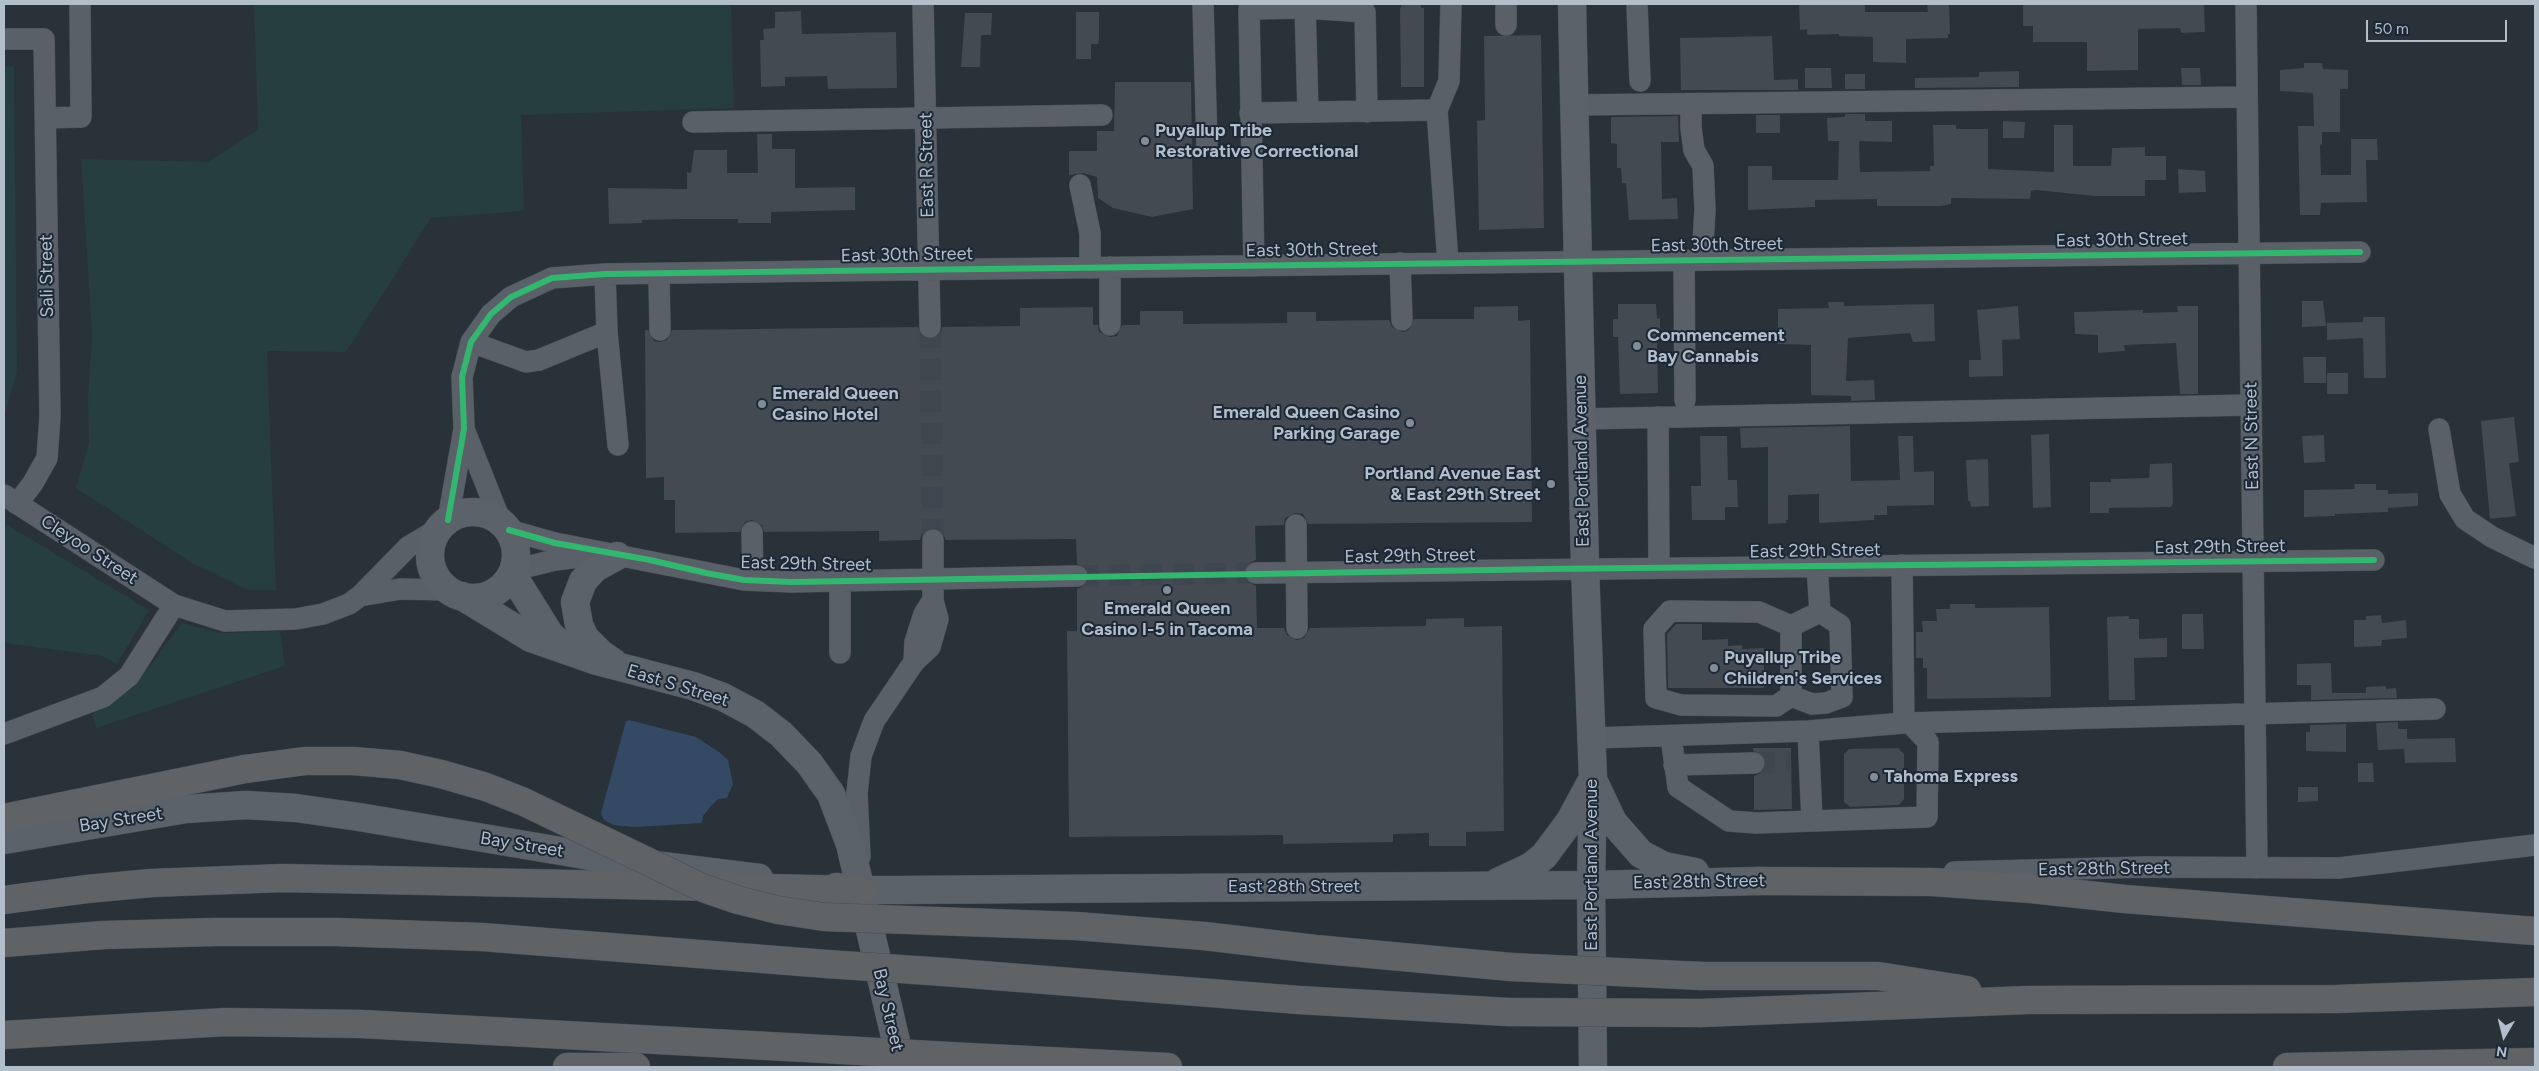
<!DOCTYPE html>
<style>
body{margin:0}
#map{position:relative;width:2539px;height:1071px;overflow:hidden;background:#293139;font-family:Figtree,sans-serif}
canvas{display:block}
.frame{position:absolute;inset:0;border:5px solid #b3becb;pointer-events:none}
.north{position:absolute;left:2479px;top:1011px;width:50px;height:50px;-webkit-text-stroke:4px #1c2835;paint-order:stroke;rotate:188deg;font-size:14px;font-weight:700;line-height:20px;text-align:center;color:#b3becb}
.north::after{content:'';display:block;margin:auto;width:18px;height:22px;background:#b3becb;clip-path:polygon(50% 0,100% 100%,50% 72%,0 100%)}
.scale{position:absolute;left:2366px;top:20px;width:141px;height:22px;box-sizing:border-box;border:2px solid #b3becb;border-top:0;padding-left:6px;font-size:15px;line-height:18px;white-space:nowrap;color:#b3becb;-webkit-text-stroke:4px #1c2835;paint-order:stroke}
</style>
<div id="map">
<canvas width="2539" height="1071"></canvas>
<div class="frame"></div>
<div class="north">N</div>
<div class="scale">50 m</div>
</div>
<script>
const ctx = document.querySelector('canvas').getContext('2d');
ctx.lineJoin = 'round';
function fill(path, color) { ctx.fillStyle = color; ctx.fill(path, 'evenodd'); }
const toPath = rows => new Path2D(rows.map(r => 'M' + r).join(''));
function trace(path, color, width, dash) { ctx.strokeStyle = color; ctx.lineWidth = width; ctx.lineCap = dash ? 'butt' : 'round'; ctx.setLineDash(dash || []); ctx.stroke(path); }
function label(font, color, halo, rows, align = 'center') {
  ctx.font = font + ' Figtree,sans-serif'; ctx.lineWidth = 4; ctx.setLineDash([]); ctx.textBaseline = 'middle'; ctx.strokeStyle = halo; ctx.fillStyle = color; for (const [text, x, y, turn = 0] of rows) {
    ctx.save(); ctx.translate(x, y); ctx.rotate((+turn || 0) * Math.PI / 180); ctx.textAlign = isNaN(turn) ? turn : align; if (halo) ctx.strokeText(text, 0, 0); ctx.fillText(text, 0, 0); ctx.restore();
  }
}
fill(toPath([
 [254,4,731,4,734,108,521,115,524,211,431,218,346,352,267,351,276,590,248,590,192,563,76,488,89,443,88,398,92,336,81,159,208,162,258,130],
 [14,66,17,372,4,417,4,67],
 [4,523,149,610,117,664,102,656,4,643],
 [182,623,220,633,280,631,285,666,96,728,92,714,133,688]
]), '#263e40');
fill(toPath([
 [629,720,696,737,719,752,728,760,733,784,727,798,718,799,711,806,703,816,702,823,635,827,614,825,604,820,601,813,626,721]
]), '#344a64');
fill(toPath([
 [1799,4,1865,4,1865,12,1928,12,1927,4,1949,4,1950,34,1948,34,1948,38,1906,39,1906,63,1873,62,1873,37,1839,36,1839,34,1807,35,1807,29,1800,30],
 [2023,4,2204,4,2205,32,2181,33,2180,28,2138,29,2138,70,2087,71,2087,42,2033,42,2033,26,2023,26],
 [1402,5,1421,5,1421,8,1424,8,1424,87,1401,87,1400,9],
 [801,11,802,34,896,32,897,88,828,89,827,76,785,77,785,86,761,87,760,40,764,40,763,29,775,28,775,12],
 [1076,12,1099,12,1099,39,1098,44,1091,44,1091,59,1076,59],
 [965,13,992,13,991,35,981,35,980,67,961,67],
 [1541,35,1544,228,1479,230,1477,121,1485,120,1484,36],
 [1772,36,1774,80,1798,79,1798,90,1681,90,1680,38],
 [2304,63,2322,63,2323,69,2348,70,2348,89,2340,89,2340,132,2322,132,2322,144,2320,145,2321,175,2351,175,2351,139,2377,139,2378,160,2366,160,2367,202,2321,203,2320,215,2300,215,2298,126,2314,126,2313,93,2280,91,2280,70,2304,68],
 [1805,68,1831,68,1832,88,1805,88],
 [2181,68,2200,68,2201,85,2182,85],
 [2019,71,2019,87,1915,88,1915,78,1979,77,1979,72],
 [1845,74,1865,74,1865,89,1845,89],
 [1115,82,1191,82,1193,209,1152,217,1113,208,1098,198,1097,177,1083,173,1069,175,1069,151,1097,151,1097,131,1114,131],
 [1845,114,1865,114,1865,121,1892,121,1892,142,1859,141,1860,172,1930,171,1930,166,1934,166,1933,125,1956,125,1956,129,1988,129,1988,169,2054,172,2054,125,2073,125,2073,166,2111,166,2112,148,2145,147,2145,156,2166,156,2166,180,2145,180,2145,196,2094,196,2036,190,2031,191,2030,199,1951,198,1951,204,1941,206,1877,206,1877,199,1815,200,1815,207,1748,210,1748,166,1772,166,1772,180,1838,180,1839,141,1828,141,1827,118,1845,117],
 [1756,115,1780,115,1780,133,1756,133],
 [1678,116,1679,142,1661,142,1662,199,1677,198,1678,219,1629,220,1626,183,1622,183,1621,168,1617,168,1617,144,1611,143,1611,117],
 [2003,121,2025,122,2024,138,2003,138],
 [757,134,772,134,772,149,795,149,795,188,855,187,855,210,771,212,771,223,738,223,738,219,683,219,642,220,642,223,609,224,608,188,687,189,687,172,691,173,694,150,727,150,727,173,758,173],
 [2178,169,2205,171,2206,192,2179,193],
 [2302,301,2323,301,2326,326,2302,327],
 [1828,302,1844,302,1844,306,1934,304,1935,341,1913,342,1910,333,1848,338,1846,381,1874,380,1875,400,1851,401,1851,396,1811,395,1811,345,1778,344,1778,309,1829,308],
 [1618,304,1656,304,1657,319,1660,318,1660,336,1657,336,1658,393,1620,394,1618,337,1613,337,1613,319,1618,319],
 [1518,306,1518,321,1530,320,1532,522,1308,524,1303,514,1295,513,1285,518,1284,525,1255,526,1256,560,1249,563,1244,573,1246,580,1256,586,1257,628,1284,628,1287,635,1297,640,1304,638,1310,628,1426,626,1426,619,1464,618,1464,627,1502,626,1504,831,1466,832,1466,846,1429,846,1429,833,1393,834,1393,842,1283,844,1283,835,1069,837,1067,631,1077,631,1077,589,1084,586,1089,576,1087,569,1077,564,1076,539,946,540,940,529,933,528,922,533,920,540,879,541,879,531,764,532,762,525,752,520,745,522,740,532,675,533,675,500,664,500,664,477,646,478,645,330,648,330,654,341,660,342,667,340,672,330,918,327,924,338,931,339,941,333,942,327,1020,326,1020,308,1093,307,1093,325,1098,325,1099,332,1110,337,1117,336,1122,325,1140,325,1140,311,1183,311,1183,324,1287,323,1287,312,1316,312,1316,321,1389,320,1392,327,1402,332,1409,330,1414,319,1474,319,1474,307],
 [2018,306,2020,339,2002,340,2003,376,1969,377,1969,360,1981,360,1977,310],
 [2177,306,2198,306,2198,394,2180,394,2176,343,2124,345,2125,351,2098,353,2098,335,2075,334,2074,312,2143,310,2143,313,2178,312],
 [2363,317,2385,317,2386,378,2364,378,2363,338,2327,340,2327,323,2363,322],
 [2303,357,2326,357,2326,383,2304,383],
 [2327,373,2348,373,2348,394,2327,394],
 [2514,417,2519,462,2509,463,2516,516,2490,519,2481,421],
 [1850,426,1851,481,1900,480,1898,436,1913,436,1914,472,1934,471,1934,505,1887,506,1887,515,1874,515,1874,520,1819,523,1819,494,1788,495,1788,520,1786,520,1786,523,1768,524,1768,447,1741,448,1740,428],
 [2049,434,2051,507,2033,508,2031,435],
 [2324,435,2325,462,2304,463,2302,436],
 [1700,436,1727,436,1728,480,1737,480,1738,507,1725,507,1725,520,1692,520,1691,486,1701,486],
 [1988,459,1989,506,1971,507,1970,501,1968,501,1966,460],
 [2172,463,2173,503,2171,507,2109,508,2109,513,2090,513,2090,482,2111,482,2111,479,2149,478,2150,464],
 [2354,484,2376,484,2376,490,2388,490,2388,494,2418,493,2418,506,2388,508,2388,512,2335,514,2335,516,2304,517,2304,490,2355,489],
 [1950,604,1975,604,1975,608,2049,607,2051,697,1927,699,1927,668,1923,668,1923,658,1916,658,1916,632,1923,632,1922,621,1937,621,1936,609,1950,609],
 [2182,614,2203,614,2204,649,2182,649],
 [2381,615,2382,623,2406,620,2407,638,2382,640,2381,646,2354,647,2354,620,2366,620,2366,616],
 [2129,616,2129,619,2139,619,2139,639,2167,638,2167,657,2134,658,2135,700,2109,700,2107,617],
 [1676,624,1702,624,1702,640,1728,639,1728,646,1742,645,1742,649,1764,648,1764,688,1668,688,1667,634],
 [2331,663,2332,693,2366,693,2366,687,2386,686,2386,689,2396,688,2397,698,2311,700,2311,685,2297,685,2297,664],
 [2398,722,2398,729,2407,729,2407,739,2455,738,2456,762,2405,763,2404,749,2378,750,2376,723],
 [2346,724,2346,752,2306,751,2306,732,2310,732,2310,725],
 [1753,748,1791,748,1792,809,1754,810,1754,776,1761,773,1766,763,1764,756,1753,751],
 [1898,748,1904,754,1904,799,1899,805,1850,807,1844,802,1844,754,1849,749],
 [2358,763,2373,763,2374,782,2358,782],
 [2298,787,2318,787,2318,801,2298,802]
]), '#434a51');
trace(toPath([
 [930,327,933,540],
 [1077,576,1256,573],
 [1754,763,1791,762]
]), '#3e464f', 21, [21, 11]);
const minor = toPath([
 [923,4,930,327],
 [1203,4,1207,145],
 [1305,4,1308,112],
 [1506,4,1506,25],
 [1637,4,1640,81],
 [2246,4,2257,868],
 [4,39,44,39,50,416,47,458,33,483,17,504],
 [1691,104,1691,128,1694,150,1703,166,1705,210,1702,260],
 [1574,105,2247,97],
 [1250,113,1437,110],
 [45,118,81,117,80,4],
 [693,122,1102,115],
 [1080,185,1090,233,1090,268],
 [1684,260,1685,400],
 [1400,263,1402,320],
 [1448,263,1437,110,1449,81,1451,4],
 [1254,266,1249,9,1305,8,1365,12,1367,112],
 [1110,267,1110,325],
 [605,274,607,332,618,445],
 [659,274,660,330],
 [471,342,526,362,539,360,607,332],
 [1658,417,1659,567],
 [1581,419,2251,405],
 [464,429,500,520],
 [2439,429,2450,494,2465,519,2492,537,2535,558],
 [4,495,174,605,225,621,296,619,323,614,349,604,360,596,408,547,438,529],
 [448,520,464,429,462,377,471,342,491,314,511,297,552,278,605,274,902,270,2360,252],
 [1296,525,1297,628],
 [509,530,555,543,744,580,792,582,1077,576],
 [752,532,753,580],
 [1902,565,1904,723],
 [1817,566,1820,612],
 [514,570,555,560,587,556],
 [1256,573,2374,560],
 [360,596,400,589,449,590],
 [840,653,840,581],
 [914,662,915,642,924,614,931,603],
 [1791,696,1776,706,1681,705,1656,698,1654,629,1670,611,1759,612,1791,626],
 [1791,696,1812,704,1826,703,1842,697,1840,625,1820,612,1791,626],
 [1791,696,1791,626],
 [1808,731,1812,821],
 [4,734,103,697,129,676,174,605],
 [1671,737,1678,787,1729,821,1756,823,1927,817,1928,742,1910,723],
 [1592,738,1808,731,1904,723,2435,709],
 [1674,765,1754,763],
 [860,857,857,793,861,756,874,721,914,662,930,647,938,619,933,601,933,540],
 [1954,872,2145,867,2339,868,2535,845]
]);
const major = toPath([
 [1572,4,1585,568,1593,779,1591,885,1593,1067],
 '430 555a43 43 0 1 1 86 0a43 43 0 1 1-86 0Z',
 [512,574,550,635,565,648],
 [462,596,531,638,597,661,693,686,723,697,755,714,781,734,809,763,831,794,850,844,902,1067],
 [613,662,601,654,585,638,579,625,575,602,583,581,595,568,617,556],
 [1595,784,1613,822,1641,854,1664,866,1695,872],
 [4,840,186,809,246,805,296,808,359,817,614,860,759,878],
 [1498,882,1530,867,1544,856,1570,821,1590,784],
 [836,887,861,890,898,890,1591,885,1759,881]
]);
const highway = toPath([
 [4,818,245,769],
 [1759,881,1932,882,2031,889,2125,899,2535,931],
 [4,900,87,889,151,883,283,878,861,890],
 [935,921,1076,926,1204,936,1315,949,1511,967],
 [4,943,104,935,215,932,336,932,482,937,827,964],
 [944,972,1299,1000,1508,1012],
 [1702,976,1878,976,1967,990],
 [1701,1013,2028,1000,2336,999,2535,992],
 [4,1035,226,1022,362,1024,842,1050],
 [949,1056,1168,1067],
 [567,1067,636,1067],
 [2287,1067,2535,1062]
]);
trace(minor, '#484d54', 22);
trace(major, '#474e56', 29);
trace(highway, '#464d55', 29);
trace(minor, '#5a6067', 21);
trace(major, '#5c6269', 28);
trace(highway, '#606366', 28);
const highwayBridge = toPath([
 [245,769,305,761,353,761,400,765,441,774,486,787,524,802,703,888,738,900,778,910,824,917,935,921],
 [827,964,944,972],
 [1511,967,1702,976],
 [1508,1012,1701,1013],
 [842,1050,949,1056]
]);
trace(highwayBridge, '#464d55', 29, []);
trace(highwayBridge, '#606366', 28);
trace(toPath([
 [448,520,464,429,462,377,471,342,491,314,511,297,552,278,605,274,902,270,2360,252],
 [509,530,555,543,650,560,706,573,744,580,792,582,1546,569,2374,560]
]), '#33b770', 6);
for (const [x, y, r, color] of [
 [1145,141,5,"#838d98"],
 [1637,346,5,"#838d98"],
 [762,404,5,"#838d98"],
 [1410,423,5,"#838d98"],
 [1551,484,5,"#838d98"],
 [1167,590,5,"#838d98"],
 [1714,668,5,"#838d98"],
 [1874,777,5,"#838d98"]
]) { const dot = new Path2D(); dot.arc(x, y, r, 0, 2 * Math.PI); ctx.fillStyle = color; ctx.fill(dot); trace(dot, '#1c2835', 2); }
label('bold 18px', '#b3becb', '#1c2835', [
 ["Puyallup Tribe",1155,131],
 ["Restorative Correctional",1155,152],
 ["Commencement",1647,336],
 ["Bay Cannabis",1647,357],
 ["Emerald Queen",772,394],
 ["Casino Hotel",772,415],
 ["Emerald Queen Casino",1400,413,"right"],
 ["Parking Garage",1400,434,"right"],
 ["Portland Avenue East",1541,474,"right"],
 ["& East 29th Street",1541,495,"right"],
 ["Emerald Queen",1167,609,"center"],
 ["Casino I-5 in Tacoma",1167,630,"center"],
 ["Puyallup Tribe",1724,658],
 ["Children's Services",1724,679],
 ["Tahoma Express",1884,777]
], 'left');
label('18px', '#b3becb', '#1c2835', [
 ["East R Street",927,165,-91],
 ["East 30th Street",2122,240,-1],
 ["East 30th Street",1717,245,-1],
 ["East 30th Street",1312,250,-1],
 ["East 30th Street",907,255,-1],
 ["Sali Street",47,276,-91],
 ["East N Street",2252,436,-91],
 ["East Portland Avenue",1582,461,-91],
 ["East 29th Street",2220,547,-1],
 ["Cleyoo Street",89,550,33],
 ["East 29th Street",1815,551,-1],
 ["East 29th Street",1410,556,-1],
 ["East 29th Street",806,564,1],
 ["East S Street",678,686,17],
 ["Bay Street",121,820,-9],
 ["Bay Street",522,845,9],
 ["East Portland Avenue",1592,865,-90],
 ["East 28th Street",2104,869,-1],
 ["East 28th Street",1699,882,-1],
 ["East 28th Street",1294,887],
 ["Bay Street",888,1010,77]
]);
</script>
